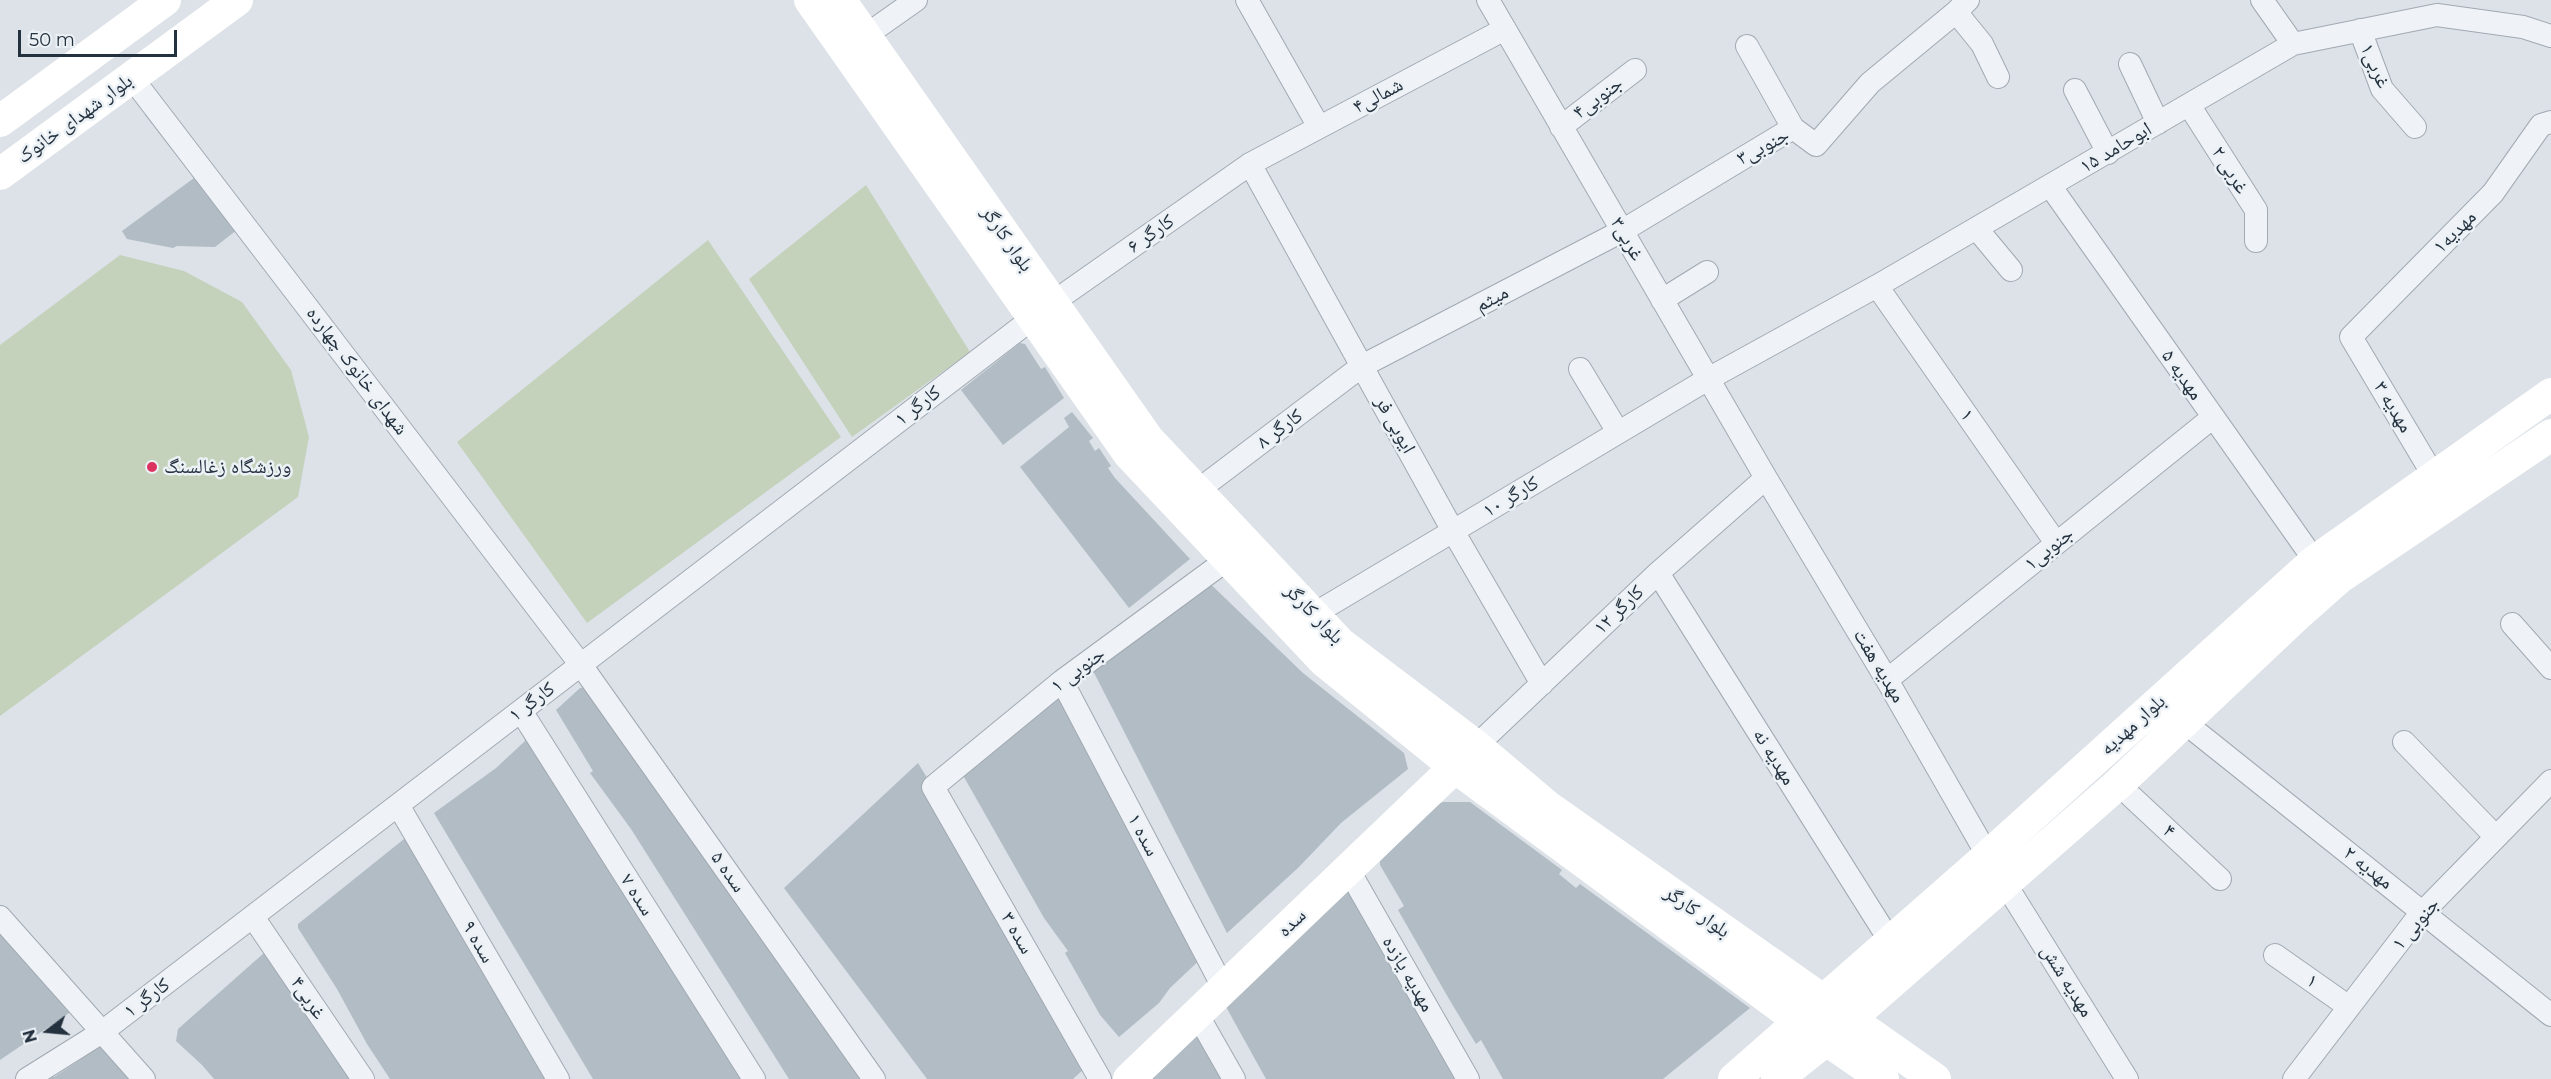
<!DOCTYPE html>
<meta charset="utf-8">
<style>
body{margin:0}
#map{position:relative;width:2551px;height:1079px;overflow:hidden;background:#dce2e8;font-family:Montserrat,sans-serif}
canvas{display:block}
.north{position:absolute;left:18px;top:1001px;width:60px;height:60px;-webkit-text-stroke:4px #ebf1f5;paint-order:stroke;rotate:254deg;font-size:16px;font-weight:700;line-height:24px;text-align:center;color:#24313f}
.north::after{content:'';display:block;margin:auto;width:21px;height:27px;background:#24313f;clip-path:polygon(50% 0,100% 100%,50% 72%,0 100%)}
.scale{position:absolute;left:18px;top:30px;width:159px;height:27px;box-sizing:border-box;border:3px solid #24313f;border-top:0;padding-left:8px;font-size:18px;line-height:21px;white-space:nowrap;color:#24313f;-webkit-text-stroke:4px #ebf1f5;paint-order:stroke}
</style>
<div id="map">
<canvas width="2551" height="1079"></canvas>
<div class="north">N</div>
<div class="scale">50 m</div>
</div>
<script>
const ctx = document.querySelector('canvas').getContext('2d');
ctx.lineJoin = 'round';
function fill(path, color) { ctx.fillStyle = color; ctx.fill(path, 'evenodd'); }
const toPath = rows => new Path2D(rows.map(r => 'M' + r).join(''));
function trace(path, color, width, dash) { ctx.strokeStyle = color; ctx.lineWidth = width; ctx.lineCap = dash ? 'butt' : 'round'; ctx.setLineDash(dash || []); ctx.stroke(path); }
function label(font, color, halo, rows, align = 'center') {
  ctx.font = font + ' Montserrat,"Noto Naskh Arabic",sans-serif'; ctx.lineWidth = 5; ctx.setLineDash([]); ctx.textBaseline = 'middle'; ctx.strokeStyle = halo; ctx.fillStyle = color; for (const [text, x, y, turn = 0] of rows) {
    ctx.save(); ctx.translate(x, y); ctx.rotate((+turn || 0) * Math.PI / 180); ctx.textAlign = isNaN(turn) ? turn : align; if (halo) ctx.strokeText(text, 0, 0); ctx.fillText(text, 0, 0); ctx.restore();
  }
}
fill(toPath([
 [866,185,970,352,852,437,749,279],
 [708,240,841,437,587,623,457,442],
 [120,255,184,271,242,302,291,370,309,437,298,497,0,716,0,345]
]), '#c4d2bc');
fill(toPath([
 [156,106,242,226,215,247,177,246,173,248,127,239,122,231,194,178,145,115],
 [1020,343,1025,344,1041,369,1045,367,1064,398,1003,445,961,390],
 [1072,412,1093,438,1089,441,1095,451,1099,448,1111,466,1108,468,1115,478,1190,559,1129,608,1020,467,1069,427,1064,418],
 [1199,573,1303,673,1404,753,1408,769,1341,823,1299,867,1227,933,1088,661],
 [1068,678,1206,954,1170,988,1159,1003,1119,1037,1100,1015,1065,953,1068,951,1044,918,960,770],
 [585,687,872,1079,789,1079,631,829,590,773,593,771,556,710,580,688],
 [536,729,759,1079,593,1079,434,813,496,768,525,741,524,738],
 [918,763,951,817,1087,1066,1073,1079,927,1079,784,888],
 [1444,802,1470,802,1562,870,1559,874,1576,888,1580,884,1750,1008,1663,1079,1503,1079,1481,1040,1476,1044,1449,999,1398,910,1404,906,1380,865,1380,861,1439,803],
 [414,831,564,1079,390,1079,367,1044,337,989,298,928,298,924],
 [1363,876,1457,1036,1462,1046,1462,1055,1475,1079,1266,1079,1225,1005],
 [0,913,75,1009,0,1060],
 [273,945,360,1079,214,1079,202,1065,176,1041,178,1029],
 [1210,1025,1240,1079,1149,1079,1176,1051],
 [101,1046,136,1079,46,1079,52,1075,54,1077]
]), '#b2bcc5');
const street = toPath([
 [1247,0,1319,127],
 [1488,0,1766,478,1887,680,1988,856,2127,1079],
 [2262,0,2293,44],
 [1956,12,1982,44,1998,77],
 [2360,30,2382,89,2415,127],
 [865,36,916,0],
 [1747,46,1793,128],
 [2130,64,2158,123],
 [132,78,581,665,874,1079],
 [2075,90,2108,153],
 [2189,105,2256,210,2256,241],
 [1561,127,1635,70],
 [1250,164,1453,531,1542,684],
 [2051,187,2315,561],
 [1977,229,2011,270],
 [1877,286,2056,543],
 [1662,300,1707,272],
 [1052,303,1250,164,1505,29],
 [1580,369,1618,432],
 [2435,478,2351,337,2493,193,2541,125,2551,122],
 [1197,491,1362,366,1622,231,1793,128,1816,145,1870,83,1956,12,1968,0],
 [1658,573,1890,941],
 [1314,614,1708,379,1877,286,2293,44,2437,15,2523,27,2551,36],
 [2512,624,2551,668],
 [1887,680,2212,418],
 [1062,681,1224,989],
 [521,711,754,1079],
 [2184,722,2551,1015],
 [2404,742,2496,837],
 [1476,746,1658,573,1766,478],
 [2118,784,2220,879],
 [398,805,558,1079],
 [1348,869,1468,1079],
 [0,917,144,1079],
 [253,917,363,1079],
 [2275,955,2349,1007],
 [1197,1014,1234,1079],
 [27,1079,102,1032,1033,318],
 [1100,1079,933,787,1062,681,1228,559],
 [2294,1079,2418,917,2551,781]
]);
trace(street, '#a1a9b2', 24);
trace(street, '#eff2f6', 22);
trace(toPath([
 [810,0,1129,454,1324,661,1455,767,1801,1022,1883,1079],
 [840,0,1148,439,1340,643,1476,746,1547,806,1935,1079],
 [0,121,165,0],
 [0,174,237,0],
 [1129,1079,1455,767],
 [1734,1079,1988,856,2315,561,2551,394],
 [1777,1079,1826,1040,2118,784,2295,617,2339,578,2551,435]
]), '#fff', 32);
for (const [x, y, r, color] of [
 [152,467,6,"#db3260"]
]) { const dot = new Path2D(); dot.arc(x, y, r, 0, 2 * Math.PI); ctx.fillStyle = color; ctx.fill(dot); trace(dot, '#ebf1f5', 2); }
label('20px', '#24313f', '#ebf1f5', [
 ["غربی۱",2375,66,66],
 ["شمالی۴",1378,96,-28],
 ["جنوبی۴",1598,98,-37],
 ["بلوار شهدای خانوک",75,119,-36],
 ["جنوبی۳",1763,147,-28],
 ["ابوحامد ۱۵",2116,148,-31],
 ["۲ غربی",2230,170,58],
 ["مهدیه۱",2455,232,-45],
 ["کارگر ۶",1151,234,-35],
 ["بلوار کارگر",1007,239,55],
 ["غربی۳",1627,239,60],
 ["میثم",1492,299,-28],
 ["شهدای خانوک چهارده",357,371,53],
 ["مهدیه ۵",2182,375,55],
 ["کارگر ۱",918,406,-38],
 ["مهدیه ۳",2393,407,59],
 ["۱",1967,415,55],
 ["ایوبی فر",1395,425,61],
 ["کارگر ۸",1280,429,-37],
 ["کارگر ۱۰",1511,497,-31],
 ["جنوبی۱",2049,549,-39],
 ["کارگر ۱۲",1619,610,-44],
 ["بلوار کارگر",1314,614,46],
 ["مهدیه هفت",1879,666,59],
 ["۱ جنوبی",1078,670,-37],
 ["کارگر ۱",532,702,-37],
 ["بلوار مهدیه",2133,725,-42],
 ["مهدیه نه",1774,757,58],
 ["۴",2169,831,43],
 ["سده ۱",1143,835,62],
 ["مهدیه ۲",2368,868,38],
 ["سده ۵",728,872,55],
 ["سده ۷",637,895,58],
 ["بلوار کارگر",1697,912,35],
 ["سده",1292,923,-44],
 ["۱ جنوبی",2416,924,-50],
 ["سده ۳",1017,933,60],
 ["سده ۹",478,942,60],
 ["مهدیه یازده",1408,974,60],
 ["مهدیه شش",2067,981,58],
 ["۱",2312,981,35],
 ["کارگر ۱",147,998,-37],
 ["غربی۴",308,998,56]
]);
label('20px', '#24313f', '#ebf1f5', [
 ["ورزشگاه زغالسنگ",164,467]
], 'left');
</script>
